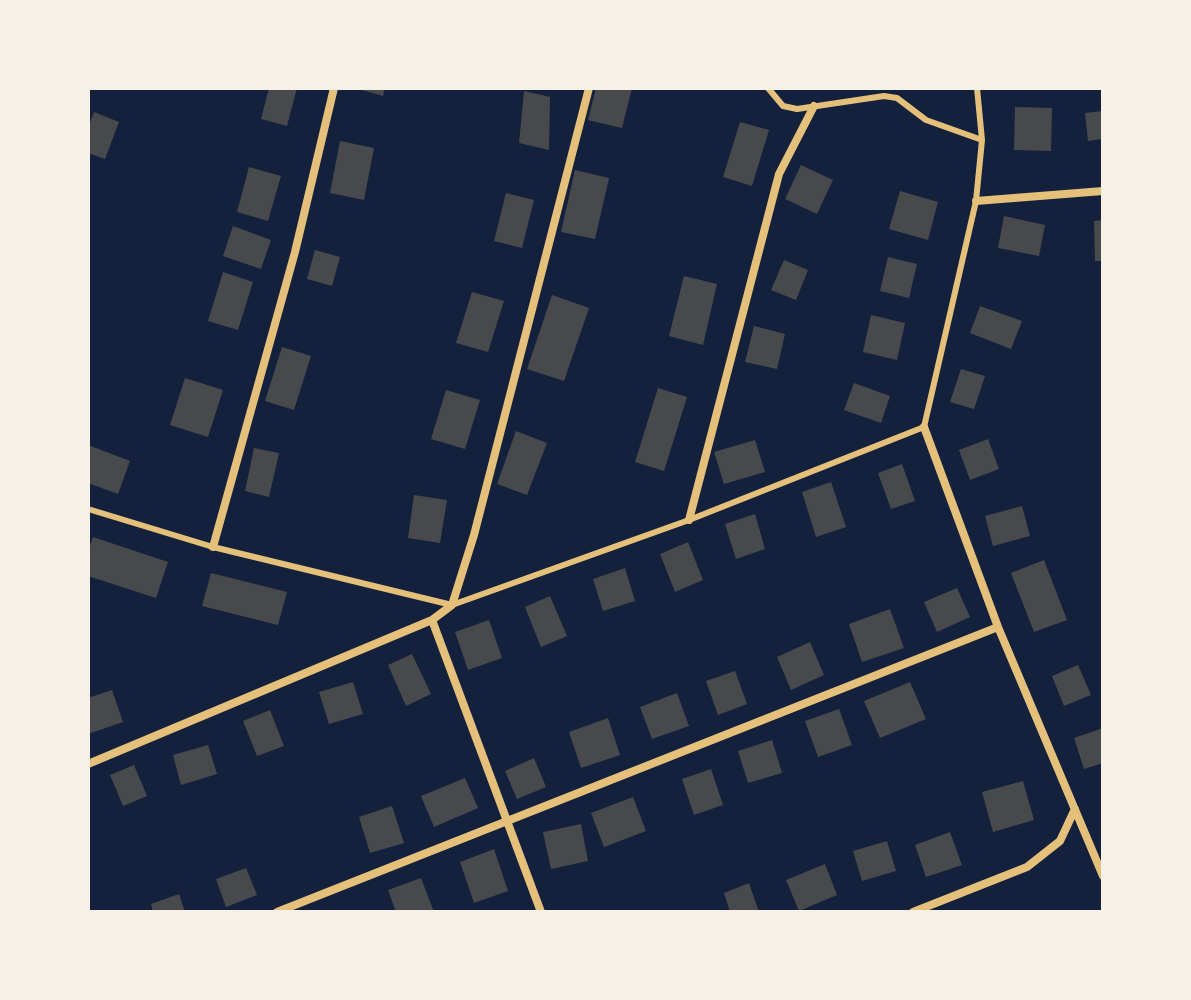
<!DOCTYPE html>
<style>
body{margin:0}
#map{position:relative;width:1191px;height:1000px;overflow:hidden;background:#14213d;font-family:"Noto Sans",sans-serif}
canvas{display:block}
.frame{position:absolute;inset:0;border:90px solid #f6f1e7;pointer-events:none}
</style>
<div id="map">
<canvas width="1191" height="1000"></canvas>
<div class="frame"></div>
</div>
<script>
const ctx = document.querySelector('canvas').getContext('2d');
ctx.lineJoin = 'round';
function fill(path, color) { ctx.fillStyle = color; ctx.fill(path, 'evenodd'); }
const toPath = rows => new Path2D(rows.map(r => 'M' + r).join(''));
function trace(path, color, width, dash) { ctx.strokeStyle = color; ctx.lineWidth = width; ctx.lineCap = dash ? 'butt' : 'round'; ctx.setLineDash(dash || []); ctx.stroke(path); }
fill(toPath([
 [269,88,297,88,287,126,261,119],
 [355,88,385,88,383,96],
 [596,88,632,88,622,128,588,120],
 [524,91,550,97,549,150,519,143],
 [1015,107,1052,108,1051,151,1014,150],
 [1103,111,1103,139,1088,141,1085,113],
 [94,112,119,122,105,159,88,153,88,128],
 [740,122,769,130,752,186,723,177],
 [340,141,374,148,364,200,330,193],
 [801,165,833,180,817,214,785,199],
 [249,167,281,176,268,221,237,212],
 [575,170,609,178,595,239,561,232],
 [900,191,938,202,928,240,889,229],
 [506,193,534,200,522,248,494,241],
 [1004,216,1045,225,1039,256,998,248],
 [1103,220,1103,261,1095,261,1094,221],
 [233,226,271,240,261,269,223,256],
 [315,250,340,257,332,286,307,279],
 [888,257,917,264,909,298,880,291],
 [784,260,808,270,796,300,771,290],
 [223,272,253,282,238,330,208,321],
 [684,276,717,284,703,345,669,336],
 [472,292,504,301,488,352,456,343],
 [552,295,589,308,564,381,527,369],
 [980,306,1022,321,1011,349,970,333],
 [871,315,905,323,897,360,863,352],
 [754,326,785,334,777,369,745,362],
 [282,347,311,356,294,410,265,401],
 [961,369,985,376,974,409,950,402],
 [185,378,223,390,208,437,170,425],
 [854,383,890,396,881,423,844,410],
 [658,388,687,397,664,471,635,462],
 [446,390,480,400,465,449,431,439],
 [516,431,547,443,527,495,497,484],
 [988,439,999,469,970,480,959,450],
 [755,440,765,472,724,484,714,452],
 [88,445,130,461,118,494,88,483],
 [254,448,279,453,269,497,245,491],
 [902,464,915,501,891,509,878,473],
 [831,482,846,527,816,537,802,492],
 [414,495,447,500,440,543,408,538],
 [1022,506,1030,536,993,546,985,516],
 [755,514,765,549,736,559,725,524],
 [93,537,168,562,156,598,88,576,88,551],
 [688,542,703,580,675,592,660,554],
 [1044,560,1067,620,1034,632,1011,573],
 [625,568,635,601,603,611,593,579],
 [211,573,287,592,278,625,202,606],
 [957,588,970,617,937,632,924,602],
 [550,596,567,636,541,647,525,607],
 [890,609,904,648,862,662,849,624],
 [489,620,502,658,468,670,455,632],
 [810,642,824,675,791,690,777,657],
 [412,654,431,694,406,706,388,665],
 [1078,665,1091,695,1064,706,1052,676],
 [735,671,747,704,718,715,706,681],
 [353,682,363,714,329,724,319,692],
 [910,682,926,719,880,738,864,701],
 [112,690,123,722,88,734,88,698],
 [677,693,689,726,652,739,640,707],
 [839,709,852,745,818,757,805,721],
 [270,710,284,746,257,756,243,721],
 [608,718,620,755,581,768,569,732],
 [1103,728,1103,763,1084,769,1074,738],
 [772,740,782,773,748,783,738,751],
 [208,745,217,774,181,785,173,755],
 [534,758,546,787,517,799,505,771],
 [134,765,147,796,123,806,110,775],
 [711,769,723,805,694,815,682,779],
 [465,778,478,808,434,827,421,796],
 [1023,781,1034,820,993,832,982,792],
 [633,797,646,831,604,847,591,813],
 [392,806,404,843,370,853,359,817],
 [581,824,588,861,551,869,543,832],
 [950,832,962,865,926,877,915,845],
 [887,841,896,871,862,881,853,851],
 [494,849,508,891,474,903,460,862],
 [825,864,837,895,799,911,786,880],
 [246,868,257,895,226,907,216,879],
 [421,878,434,912,396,912,388,890],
 [749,883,759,912,730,912,724,893],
 [179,894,185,912,153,912,151,904]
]), '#48494c');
trace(toPath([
 [768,88,783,106,797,109,884,96,897,98,926,120,982,140],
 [88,509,213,547,452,605,689,520,924,427,976,201,982,140,977,88]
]), '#e5c07b', 6);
trace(toPath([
 [976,201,1103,191],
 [924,427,998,627,1103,876],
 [689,520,779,174,814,106],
 [213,547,295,252,334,88],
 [432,620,541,912],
 [88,764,432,620,452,605,474,535,589,88],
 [277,912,998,627],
 [913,912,1027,867,1060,841,1075,809]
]), '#e5c07b', 8);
</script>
